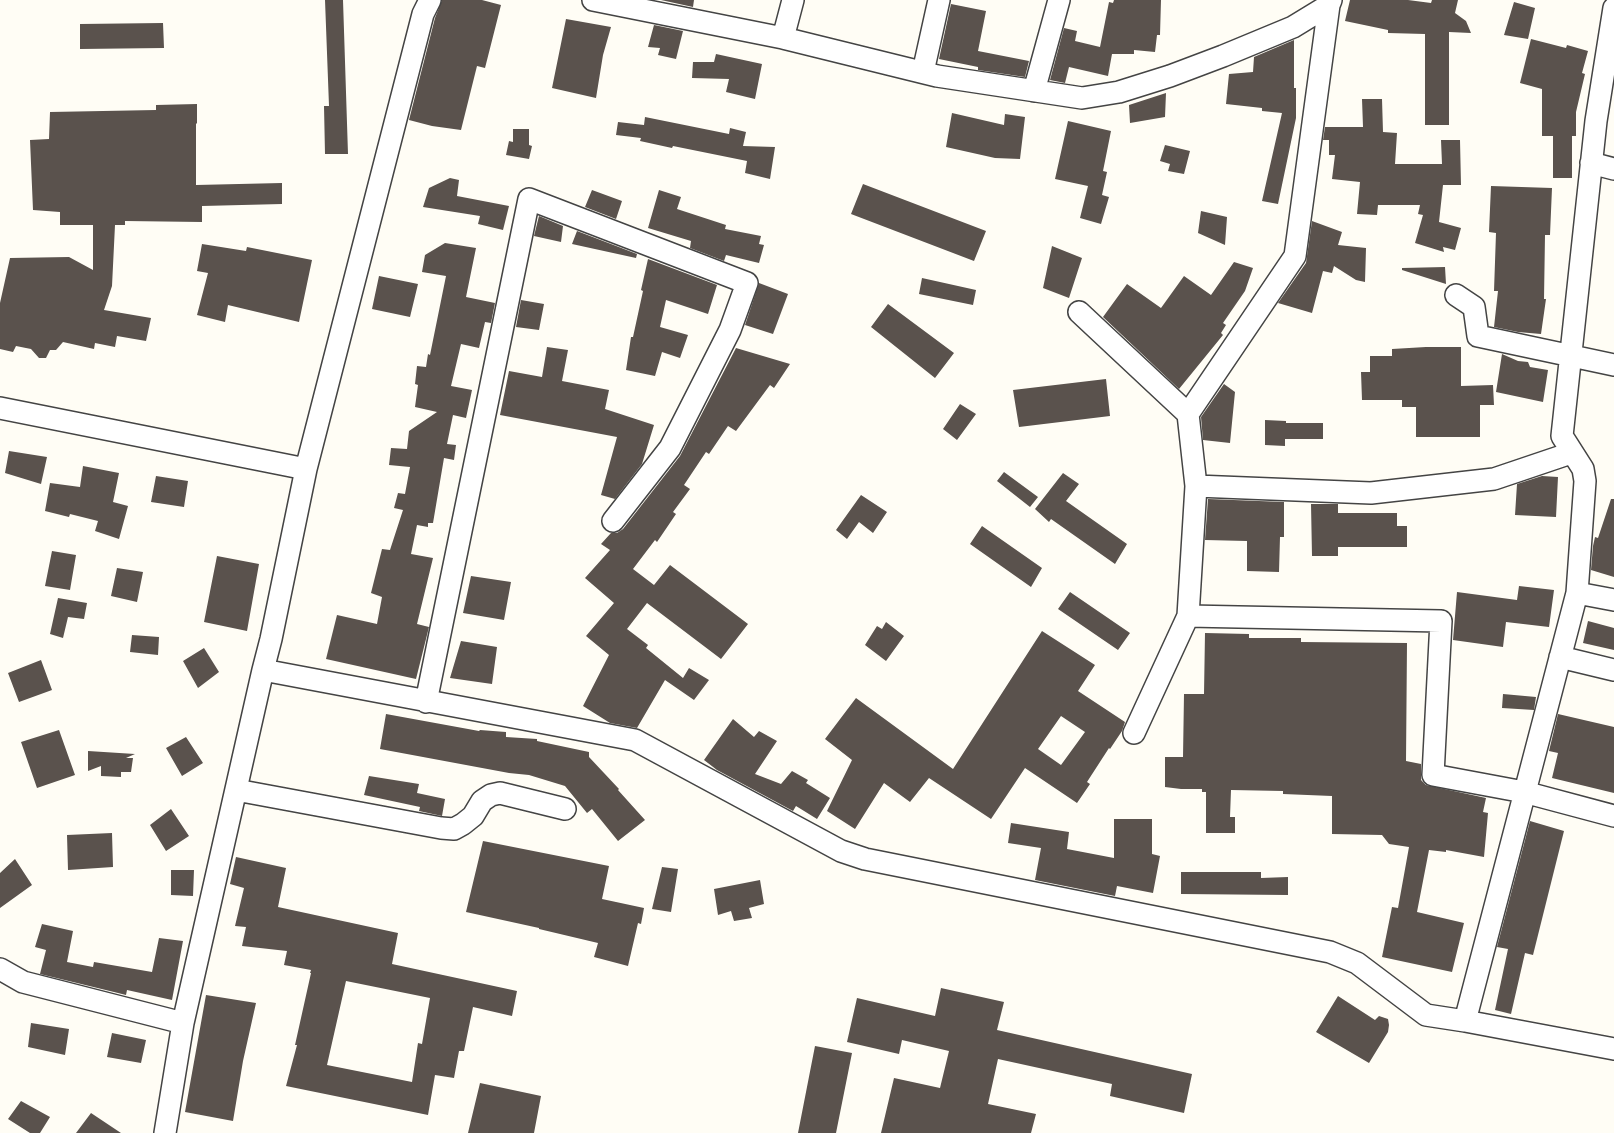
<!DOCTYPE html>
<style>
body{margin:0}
canvas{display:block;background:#fffdf5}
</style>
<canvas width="1614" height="1133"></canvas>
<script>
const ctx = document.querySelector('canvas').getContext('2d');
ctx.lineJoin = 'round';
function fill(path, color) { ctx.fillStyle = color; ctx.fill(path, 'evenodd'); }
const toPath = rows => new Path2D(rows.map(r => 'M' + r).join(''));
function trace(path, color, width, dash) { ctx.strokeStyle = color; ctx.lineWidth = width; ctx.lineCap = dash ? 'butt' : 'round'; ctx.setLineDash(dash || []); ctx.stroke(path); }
fill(toPath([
 [325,0,343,0,348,154,325,154,324,106,329,106],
 [442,0,482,0,501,5,485,68,477,66,461,130,432,126,409,120,435,18],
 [661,0,694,0,693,7],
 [1114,0,1161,0,1160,35,1157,35,1155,52,1134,50,1134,54,1112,54,1108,76,1069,67,1065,83,1050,80,1064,28,1077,31,1075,41,1100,47,1109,2,1113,3],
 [1350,0,1408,0,1431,3,1432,0,1458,0,1455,13,1466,21,1471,33,1449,32,1449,125,1425,125,1425,34,1388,33,1388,30,1345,21],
 [1514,2,1535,8,1528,39,1504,35],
 [951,4,986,11,978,51,1029,61,1025,77,978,70,978,67,939,59],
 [566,19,611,27,603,55,596,98,552,88],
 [163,23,164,48,80,49,80,24],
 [654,25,683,31,676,59,658,55,660,48,648,47],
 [1531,39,1566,48,1567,45,1588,51,1582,73,1585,74,1576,112,1576,136,1572,136,1572,178,1553,178,1553,136,1542,136,1542,89,1520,83],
 [1294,40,1294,88,1296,88,1296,118,1278,204,1262,201,1282,113,1262,111,1262,108,1226,104,1229,74,1253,72,1254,57],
 [716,54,762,64,755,99,726,92,729,79,692,78,693,62,714,62],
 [1166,93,1165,117,1130,123,1129,105],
 [1362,99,1382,99,1383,132,1397,133,1395,164,1442,164,1441,140,1460,140,1461,185,1443,185,1439,222,1461,228,1455,250,1443,247,1444,252,1415,243,1423,215,1418,214,1420,205,1378,205,1377,215,1357,214,1360,182,1332,179,1335,155,1329,155,1329,140,1323,140,1325,127,1363,127],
 [197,104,197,123,196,124,196,185,282,183,282,204,202,206,202,222,125,221,125,225,115,225,112,286,104,310,151,318,146,341,117,336,115,347,95,343,94,349,63,342,56,350,50,350,46,358,39,358,31,349,16,346,13,352,0,349,0,303,10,258,69,257,93,270,93,225,60,225,60,212,33,210,30,140,49,139,50,112,156,110,156,105],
 [952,113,1004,125,1005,114,1025,117,1020,159,995,158,946,147],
 [645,117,729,134,730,128,746,132,743,146,775,147,770,179,745,173,747,161,673,146,672,148,640,141,641,138,616,135,618,122,644,125],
 [1068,121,1111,131,1103,171,1107,172,1102,195,1109,197,1101,224,1080,218,1088,186,1055,179],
 [513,129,529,129,529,145,532,146,529,159,506,155,509,141,513,142],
 [1165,145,1190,151,1184,174,1168,171,1170,164,1160,161],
 [450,178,459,180,457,196,509,206,503,230,478,224,480,216,423,207,429,188],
 [863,184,986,231,974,261,851,214],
 [1491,186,1552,188,1550,235,1545,235,1544,299,1546,299,1541,334,1518,332,1494,327,1498,291,1494,291,1496,233,1489,232],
 [592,190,622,201,616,219,585,207],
 [659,190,681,197,677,209,726,225,725,229,761,236,759,244,764,245,759,263,726,255,724,261,690,248,691,241,648,228],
 [1201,211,1227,217,1225,245,1198,233],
 [539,216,563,226,561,242,534,236],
 [1312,221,1342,232,1338,245,1366,248,1365,282,1356,280,1334,266,1332,273,1323,271,1312,313,1278,303,1306,263],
 [577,231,637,254,636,258,572,244],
 [445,243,476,248,466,297,495,303,491,323,485,322,479,348,461,344,451,386,472,390,466,418,453,415,447,444,456,445,454,460,444,458,433,523,428,523,428,527,417,525,411,554,433,558,417,624,429,627,416,679,326,659,337,615,377,624,382,597,371,593,382,549,390,550,403,510,394,508,398,493,405,494,410,467,389,465,391,448,407,449,409,431,437,412,415,407,418,385,415,384,417,366,426,367,428,354,430,355,446,276,422,272,425,255],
 [202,244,246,251,247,247,312,260,299,322,228,305,225,322,197,315,208,273,197,271],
 [1052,246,1082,258,1069,298,1043,288],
 [648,259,717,285,708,314,666,300,660,327,688,335,680,358,662,352,655,376,626,370,631,337,633,337,643,291,641,290],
 [1234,262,1253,268,1245,291,1223,323,1226,325,1221,333,1223,335,1179,389,1103,317,1127,284,1161,308,1184,276,1211,295],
 [1445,267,1446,284,1402,270,1402,268],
 [379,276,418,284,410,317,372,309],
 [922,278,976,290,973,305,919,294],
 [759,283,788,294,773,334,745,325],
 [521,300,544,304,539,330,516,327],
 [888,304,954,353,935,378,871,327],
 [547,347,568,350,562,381,609,390,605,409,654,425,642,464,615,499,601,495,617,437,500,415,509,371,542,377],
 [1426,347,1461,347,1461,386,1493,385,1494,405,1480,405,1480,437,1416,437,1416,407,1402,407,1402,400,1362,400,1361,372,1370,372,1370,356,1392,356,1392,349],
 [736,348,790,364,774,388,770,385,736,431,728,426,709,454,706,452,684,485,690,489,673,512,676,514,657,542,655,540,633,569,654,585,670,565,748,624,721,659,647,603,627,629,648,645,646,648,683,678,689,668,709,680,694,700,665,680,637,728,610,723,583,706,609,655,586,636,614,603,585,578,610,550,601,544,611,533,617,533,623,529,680,456],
 [1502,354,1518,361,1528,362,1530,367,1548,370,1543,402,1496,392],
 [1106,379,1110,416,1019,427,1013,390],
 [1224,384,1235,392,1230,443,1203,440,1201,417],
 [960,404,976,414,957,440,943,429],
 [1265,420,1286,421,1286,423,1323,423,1323,439,1285,439,1285,446,1265,445],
 [9,451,47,457,41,484,5,473],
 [83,466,119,473,113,502,128,506,119,539,95,531,98,521,70,514,69,517,45,511,50,483,80,487],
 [1004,472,1038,497,1030,507,997,481],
 [1063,473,1079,484,1066,501,1127,544,1115,564,1051,519,1049,522,1035,509],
 [156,476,188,481,184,507,151,502],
 [1542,476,1558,477,1556,517,1515,515,1517,484],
 [861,495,887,512,873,533,859,522,847,539,836,530],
 [1208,499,1284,502,1284,537,1280,537,1279,572,1247,571,1247,541,1205,540],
 [1611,499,1614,499,1614,577,1591,570,1593,546,1595,537,1598,538],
 [1311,504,1338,504,1338,513,1397,513,1397,526,1407,526,1407,547,1338,547,1338,556,1312,556],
 [982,526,1042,568,1031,587,970,544],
 [52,551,76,555,70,590,45,586],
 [217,556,259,564,247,631,204,622],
 [117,568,143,572,137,602,111,596],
 [471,576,511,582,504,620,463,613],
 [1519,586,1554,590,1549,627,1506,622,1503,647,1453,640,1457,592,1517,600],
 [1070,592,1130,633,1118,650,1058,609],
 [58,598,87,603,84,619,68,617,63,638,50,634],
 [1588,621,1614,628,1614,650,1583,643],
 [886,622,904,636,886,661,865,645,877,626,882,629],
 [1042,631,1095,665,1078,691,1125,722,1122,731,1110,749,1109,748,1087,782,1090,784,1077,803,1025,768,991,819,929,778,910,802,884,783,855,829,827,811,852,760,825,739,856,698,953,769],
 [1061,716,1085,732,1061,765,1038,749],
 [1205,633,1249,634,1249,638,1301,638,1301,642,1407,643,1406,761,1421,764,1421,780,1426,785,1486,798,1483,812,1488,813,1484,857,1446,850,1446,852,1429,850,1417,912,1464,923,1452,972,1382,957,1392,907,1398,908,1409,847,1389,844,1382,835,1332,834,1332,796,1283,794,1283,791,1231,790,1230,817,1235,817,1235,833,1206,833,1206,792,1202,792,1202,789,1181,789,1165,787,1165,757,1183,757,1184,694,1204,694],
 [132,635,159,637,158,655,130,652],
 [461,641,497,647,492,684,450,678],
 [204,648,219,672,198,688,183,661],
 [41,660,52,690,19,702,8,673],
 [1503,694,1536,697,1534,710,1502,708],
 [386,714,479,731,480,730,506,732,506,737,537,739,537,741,589,752,589,757,619,789,618,790,645,820,618,841,592,809,587,813,565,786,529,775,509,773,380,749],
 [1558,714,1614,727,1614,793,1552,778,1558,753,1549,751],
 [733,719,754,737,759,731,777,741,755,774,781,784,792,771,808,780,806,783,830,798,817,819,796,806,793,811,717,770,704,760],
 [59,730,75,775,37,788,21,742],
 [186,737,203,763,182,776,166,748],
 [88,751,135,754,126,758,133,758,131,772,121,772,121,777,101,776,101,766,88,771],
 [369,776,419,784,417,793,445,799,442,816,419,811,420,807,364,795],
 [171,809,189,836,166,851,150,825],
 [1114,819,1152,819,1152,854,1160,856,1153,893,1117,886,1115,896,1035,880,1041,848,1008,843,1011,823,1069,832,1067,849,1114,858],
 [1530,821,1564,831,1533,955,1525,953,1511,1014,1495,1010,1508,949,1497,947],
 [112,833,113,867,68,870,67,835],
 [483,841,609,866,602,899,644,908,641,924,638,923,628,966,594,957,598,943,539,929,539,928,466,912],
 [236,857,286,868,278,907,398,933,392,964,517,991,512,1016,473,1007,464,1051,459,1051,454,1078,435,1075,428,1115,286,1086,297,1045,295,1045,311,973,310,973,311,970,284,965,287,951,242,946,246,927,235,926,244,888,230,884],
 [346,981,430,998,422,1044,418,1043,412,1082,327,1065],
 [15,859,32,885,0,908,0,873],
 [662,867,678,869,671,912,652,909],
 [171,870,194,870,193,896,171,895],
 [1181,872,1261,872,1261,878,1288,877,1288,895,1181,894],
 [760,880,764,904,749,908,752,918,734,921,731,911,718,915,714,889],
 [42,924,73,931,67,962,93,967,94,962,152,972,159,938,183,941,172,1000,127,990,126,995,114,992,40,974,46,950,35,947],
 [941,988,1004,1002,997,1030,1192,1074,1184,1113,1110,1096,1112,1084,998,1059,988,1104,1036,1114,1031,1133,881,1133,894,1078,940,1088,949,1051,902,1040,899,1054,847,1042,857,998,935,1016],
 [206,995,256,1003,243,1061,233,1121,185,1112],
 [1338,996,1375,1020,1379,1016,1388,1019,1389,1025,1388,1032,1369,1063,1316,1032],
 [31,1023,69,1029,65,1055,28,1047],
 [112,1033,146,1040,141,1063,107,1057],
 [815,1046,852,1053,836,1133,798,1133],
 [480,1083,541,1096,534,1133,468,1133],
 [21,1101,50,1117,40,1133,30,1133,8,1119],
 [91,1113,121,1133,76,1133]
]), '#5a524d');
const minor = toPath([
 [593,0,783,38,937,76,1082,98,1119,92,1170,76,1223,56,1293,27,1329,5,1331,0],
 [783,38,793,0],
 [923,72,939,0],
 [1034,91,1059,0],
 [1591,163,1614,169],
 [1456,295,1474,307,1478,336,1614,365],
 [1079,312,1188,414,1196,486,1188,616,1134,733],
 [0,408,306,469],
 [1188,414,1295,256,1329,5],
 [1196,486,1371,493,1494,479,1571,453],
 [1577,593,1614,600],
 [1188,616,1441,621,1433,775,1524,792,1614,816],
 [1560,657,1614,670],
 [263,670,635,740,841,851,865,859,1330,952,1357,963,1426,1015,1465,1021,1614,1049],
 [426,702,529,199,747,283,730,330,670,448,613,521],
 [236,790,441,828,454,829,463,824,473,816,482,801,491,795,500,793,565,809],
 [0,969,23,982,183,1023],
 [1465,1021,1577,593,1585,481,1583,469,1562,436,1596,121,1614,8],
 [165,1133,183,1023,263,670,271,639,306,469,423,14,430,0]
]);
trace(minor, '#444', 24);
trace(minor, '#fff', 21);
</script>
